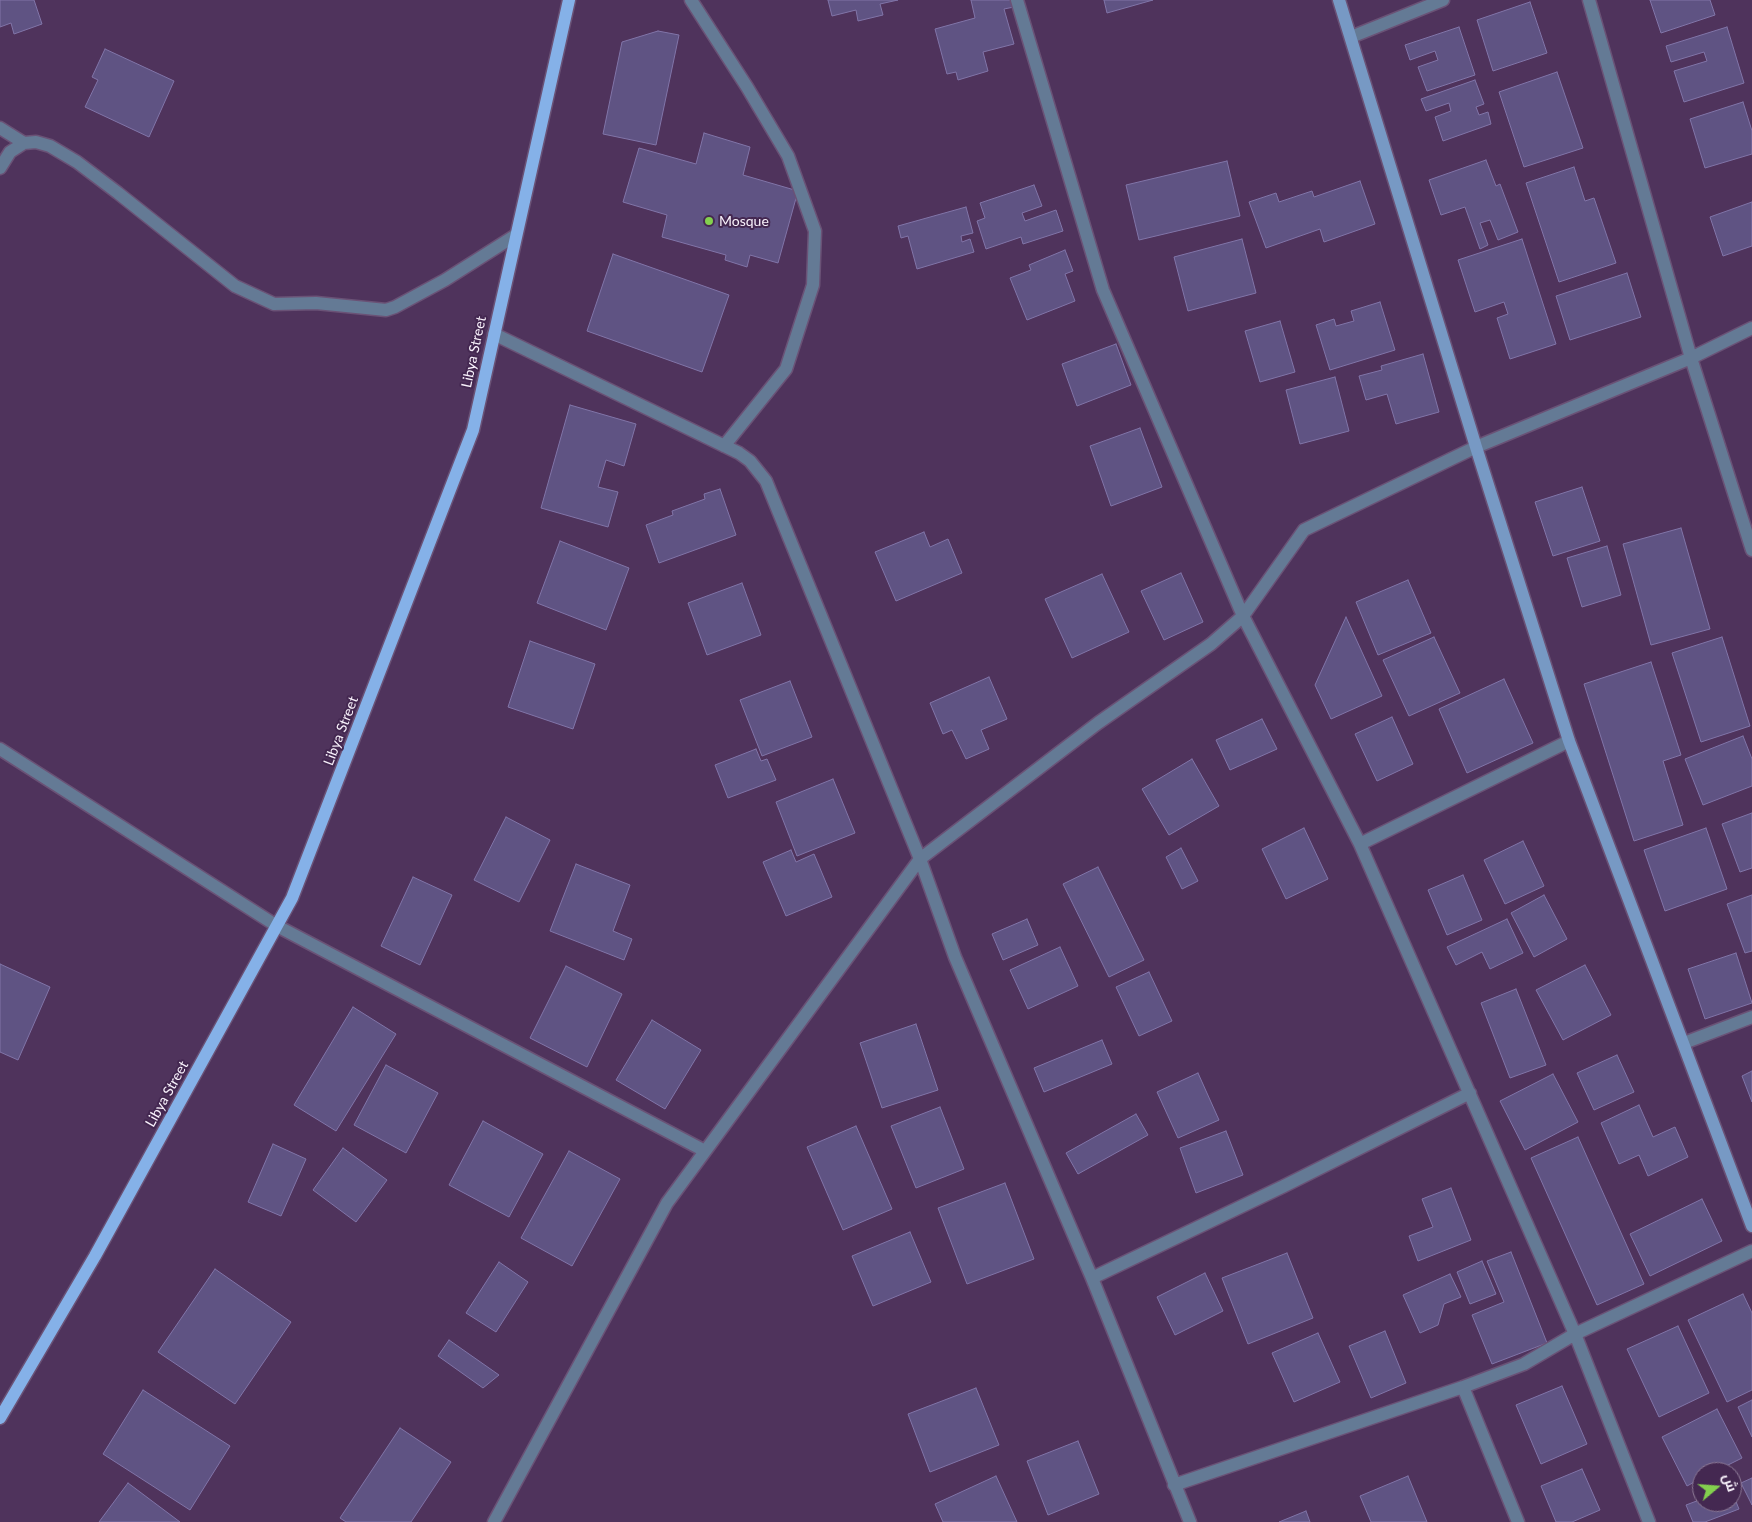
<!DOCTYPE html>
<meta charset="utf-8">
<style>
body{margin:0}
#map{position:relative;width:1752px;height:1522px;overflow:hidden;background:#4f335c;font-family:Lato,Cairo,sans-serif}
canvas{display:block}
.north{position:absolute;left:1692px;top:1462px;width:50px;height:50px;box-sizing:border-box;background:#442851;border:1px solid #8c7995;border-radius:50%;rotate:72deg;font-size:14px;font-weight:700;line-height:20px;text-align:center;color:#f9f2fc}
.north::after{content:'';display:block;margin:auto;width:18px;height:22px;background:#83d04e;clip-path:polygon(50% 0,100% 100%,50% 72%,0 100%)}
</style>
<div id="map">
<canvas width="1752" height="1522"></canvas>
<div class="north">ش</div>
</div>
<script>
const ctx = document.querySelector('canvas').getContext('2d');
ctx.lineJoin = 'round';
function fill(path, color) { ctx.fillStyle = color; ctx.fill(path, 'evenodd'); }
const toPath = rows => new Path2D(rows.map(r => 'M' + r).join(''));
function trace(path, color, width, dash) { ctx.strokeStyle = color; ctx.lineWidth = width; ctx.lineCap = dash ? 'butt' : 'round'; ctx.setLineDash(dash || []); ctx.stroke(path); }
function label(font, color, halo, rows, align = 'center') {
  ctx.font = font + ' Lato,sans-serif'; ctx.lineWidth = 4; ctx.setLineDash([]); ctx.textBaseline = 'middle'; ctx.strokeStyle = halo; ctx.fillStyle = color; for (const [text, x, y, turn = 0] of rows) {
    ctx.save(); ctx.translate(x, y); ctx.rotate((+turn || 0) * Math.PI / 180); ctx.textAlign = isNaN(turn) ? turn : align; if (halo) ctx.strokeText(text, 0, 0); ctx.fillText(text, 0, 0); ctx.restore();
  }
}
const building = toPath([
 [0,0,34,0,42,24,14,34,11,23,0,27,0,0],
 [828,0,898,0,880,4,883,15,858,21,856,10,832,16,828,0],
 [971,0,1012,0,1014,7,1004,9,1014,44,983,52,988,71,958,80,956,72,947,74,935,29,975,18,971,0],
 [1104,0,1153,0,1107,13,1104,0],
 [1650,0,1710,0,1715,15,1661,33,1650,0],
 [1530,2,1547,53,1493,71,1477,20,1530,2],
 [1459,27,1475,75,1427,91,1418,67,1438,60,1435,51,1410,60,1405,45,1459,27],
 [1727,27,1744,83,1684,102,1674,71,1707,61,1704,52,1671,62,1666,46,1727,27],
 [658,31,679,35,656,145,603,134,622,42,658,31],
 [105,49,174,81,149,137,85,107,98,80,92,77,105,49],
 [1557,72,1583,148,1524,167,1499,92,1557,72],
 [1475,80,1484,104,1476,107,1479,115,1488,112,1491,124,1443,141,1435,117,1451,111,1449,103,1426,111,1421,99,1475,80],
 [1743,102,1752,131,1752,154,1705,168,1690,119,1743,102],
 [704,133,750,147,743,175,798,191,778,263,750,255,747,267,725,260,726,255,662,237,667,215,623,202,639,148,696,164,704,133],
 [1486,160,1496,186,1500,184,1518,232,1498,240,1490,220,1480,223,1488,245,1480,249,1465,207,1441,215,1429,180,1486,160],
 [1227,161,1240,216,1139,240,1126,185,1227,161],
 [1574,167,1585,201,1594,198,1616,263,1559,282,1526,183,1574,167],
 [1360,181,1375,224,1324,242,1320,229,1266,248,1249,202,1276,193,1279,202,1312,191,1314,197,1360,181],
 [1034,185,1042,206,1022,213,1025,221,1056,210,1063,231,1023,244,1021,237,986,249,977,221,985,218,980,203,1034,185],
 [1752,202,1752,246,1723,256,1710,217,1752,202],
 [966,207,973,233,961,236,962,242,970,239,974,252,917,269,908,236,901,238,898,226,966,207],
 [1242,239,1256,293,1188,311,1174,257,1242,239],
 [1522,239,1556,344,1510,359,1497,318,1508,314,1504,302,1475,312,1458,260,1522,239],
 [1065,250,1073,271,1065,274,1075,301,1027,320,1010,278,1031,270,1029,265,1065,250],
 [613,254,729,295,702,372,587,331,613,254],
 [1627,273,1641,317,1570,340,1556,296,1627,273],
 [1380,302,1395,350,1330,370,1316,325,1334,319,1336,326,1354,321,1351,311,1380,302],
 [1280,321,1295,372,1260,382,1245,331,1280,321],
 [1116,344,1131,385,1077,406,1062,364,1116,344],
 [1423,354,1439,412,1396,424,1387,394,1366,400,1359,376,1382,370,1381,366,1423,354],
 [1335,377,1349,431,1300,444,1286,390,1335,377],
 [570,405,636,424,624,466,606,460,598,487,618,492,608,527,541,508,570,405],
 [1140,428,1162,487,1111,506,1090,446,1140,428],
 [1582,487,1600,541,1553,556,1535,502,1582,487],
 [720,489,736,535,659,563,646,525,673,515,672,511,705,499,704,494,720,489],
 [1681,528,1710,629,1651,645,1623,544,1681,528],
 [924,532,930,547,948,539,962,573,896,601,875,552,924,532],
 [560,541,629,568,606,630,537,603,560,541],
 [1607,546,1621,595,1582,607,1567,558,1607,546],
 [1181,573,1203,622,1164,640,1141,591,1181,573],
 [1102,574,1129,632,1072,658,1045,599,1102,574],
 [1408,580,1431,633,1378,655,1356,602,1408,580],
 [742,583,761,635,707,655,688,603,742,583],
 [1346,617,1382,696,1331,719,1315,685,1346,617],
 [1434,637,1460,693,1409,716,1383,660,1434,637],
 [1722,637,1750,726,1701,742,1672,653,1722,637],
 [530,641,595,664,573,729,508,707,530,641],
 [1651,662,1681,755,1663,761,1683,825,1634,841,1584,684,1651,662],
 [989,677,1007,719,981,730,989,749,966,759,952,730,943,734,930,703,989,677],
 [1504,679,1533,743,1467,773,1439,709,1504,679],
 [790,681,812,737,762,756,740,700,790,681],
 [1392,717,1413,764,1377,781,1355,734,1392,717],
 [1262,719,1277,749,1230,770,1216,740,1262,719],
 [1743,736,1752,759,1752,786,1703,805,1685,759,1743,736],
 [756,749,761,761,767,759,776,780,728,798,715,765,756,749],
 [1192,759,1219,806,1169,835,1142,789,1192,759],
 [833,779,855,833,797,856,776,802,833,779],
 [1752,813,1752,868,1740,872,1722,824,1752,813],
 [506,817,550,840,519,902,474,880,506,817],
 [1304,828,1328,879,1286,899,1262,849,1304,828],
 [1706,828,1727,889,1665,911,1644,850,1706,828],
 [1523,841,1544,886,1505,904,1484,860,1523,841],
 [1181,848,1198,881,1182,889,1166,857,1181,848],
 [791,850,796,862,814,854,832,897,786,916,763,862,791,850],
 [576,864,630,885,613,931,632,939,624,960,550,931,576,864],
 [1098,867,1144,960,1109,977,1063,884,1098,867],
 [1463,875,1482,920,1447,935,1428,890,1463,875],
 [413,877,452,895,420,965,381,946,413,877],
 [1544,895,1567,939,1534,957,1511,913,1544,895],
 [1752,895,1752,951,1745,953,1727,904,1752,895],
 [1027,919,1038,945,1003,960,992,934,1027,919],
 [1507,919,1523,953,1490,969,1482,952,1456,965,1447,947,1507,919],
 [1060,947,1078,986,1028,1009,1010,970,1060,947],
 [1736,953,1752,1003,1705,1019,1688,969,1736,953],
 [0,964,50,987,18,1060,0,1052,0,964],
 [1585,965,1611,1015,1563,1040,1536,990,1585,965],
 [566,966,622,994,587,1067,530,1038,566,966],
 [1149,972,1172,1021,1139,1036,1116,987,1149,972],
 [1516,989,1546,1065,1510,1078,1481,1003,1516,989],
 [353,1007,396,1034,336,1131,294,1105,353,1007],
 [652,1020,701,1050,665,1109,616,1080,652,1020],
 [916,1024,938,1090,882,1108,860,1043,916,1024],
 [1102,1040,1112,1064,1044,1092,1034,1068,1102,1040],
 [1617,1055,1634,1092,1594,1110,1577,1073,1617,1055],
 [386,1065,438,1093,406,1153,354,1125,386,1065],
 [1752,1071,1752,1102,1742,1076,1752,1071],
 [1198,1073,1219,1120,1178,1138,1157,1092,1198,1073],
 [1553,1074,1578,1122,1525,1150,1500,1101,1553,1074],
 [1639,1105,1653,1137,1675,1127,1688,1157,1648,1176,1639,1155,1619,1164,1601,1123,1639,1105],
 [940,1107,964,1169,916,1188,891,1126,940,1107],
 [1136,1114,1148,1135,1078,1174,1066,1153,1136,1114],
 [483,1121,543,1154,509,1217,449,1185,483,1121],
 [856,1126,892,1209,843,1230,807,1147,856,1126],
 [1226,1131,1243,1175,1196,1193,1180,1148,1226,1131],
 [1578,1137,1644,1284,1597,1305,1531,1158,1578,1137],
 [273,1144,306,1159,281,1216,248,1202,273,1144],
 [343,1148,387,1180,356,1222,313,1190,343,1148],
 [569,1151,620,1179,572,1266,521,1238,569,1151],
 [1005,1183,1034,1259,967,1284,938,1208,1005,1183],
 [1451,1188,1471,1240,1418,1261,1409,1236,1433,1227,1422,1199,1451,1188],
 [1702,1199,1722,1241,1650,1276,1630,1234,1702,1199],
 [910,1232,931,1282,873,1306,852,1256,910,1232],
 [1511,1252,1547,1343,1492,1364,1472,1315,1504,1302,1487,1261,1511,1252],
 [1287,1253,1313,1318,1248,1344,1222,1278,1287,1253],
 [1482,1261,1496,1294,1470,1304,1457,1272,1482,1261],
 [499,1262,528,1282,496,1332,466,1313,499,1262],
 [215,1269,291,1322,235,1404,158,1352,215,1269],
 [1205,1273,1223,1311,1175,1335,1157,1297,1205,1273],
 [1450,1274,1461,1297,1444,1304,1438,1325,1420,1333,1403,1295,1450,1274],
 [1743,1294,1752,1313,1752,1390,1727,1402,1688,1320,1743,1294],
 [1678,1326,1709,1393,1659,1417,1627,1349,1678,1326],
 [1385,1331,1406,1383,1371,1398,1349,1346,1385,1331],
 [1318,1333,1340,1382,1294,1402,1272,1353,1318,1333],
 [449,1340,499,1375,483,1388,438,1356,449,1340],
 [1562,1386,1587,1444,1541,1464,1516,1405,1562,1386],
 [976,1388,999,1445,930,1472,908,1414,976,1388],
 [143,1390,230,1446,190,1510,103,1454,143,1390],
 [1752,1400,1752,1437,1738,1407,1752,1400],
 [1717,1409,1742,1458,1714,1472,1702,1472,1702,1478,1687,1486,1662,1437,1717,1409],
 [400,1428,451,1462,411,1522,346,1522,340,1518,400,1428],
 [1078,1441,1099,1494,1048,1515,1027,1461,1078,1441],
 [1582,1469,1600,1510,1572,1522,1556,1522,1541,1486,1582,1469],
 [996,1476,1017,1522,943,1522,935,1504,996,1476],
 [1408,1476,1427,1522,1371,1522,1360,1496,1408,1476],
 [1752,1478,1752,1505,1741,1483,1752,1478],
 [128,1483,180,1522,99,1522,128,1483],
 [1732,1492,1739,1509,1705,1522,1693,1522,1686,1505,1702,1499,1702,1502,1732,1502,1732,1492],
 [1306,1511,1310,1522,1279,1522,1306,1511]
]);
fill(building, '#5f5383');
trace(building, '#8175a8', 1);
const street = toPath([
 [691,0,747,87,788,156,815,231,813,285,786,369,724,446],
 [1017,0,1103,290,1243,616,1360,844,1569,741],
 [1589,0,1691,358,1752,550],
 [1351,37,1443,0],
 [0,128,24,143],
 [0,168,10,152,24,143,36,142,50,146,77,162,118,193,235,286,274,304,316,303,386,310,395,307,445,280,516,235],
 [494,334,739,453,750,461,766,481,920,859,955,957,1092,1278,1190,1522],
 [0,749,277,926,705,1151],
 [1360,844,1575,1334,1649,1522],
 [1684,1043,1752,1017],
 [1092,1278,1284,1186,1470,1093],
 [1463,1387,1518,1522],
 [1174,1485,1463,1387,1524,1364,1575,1334,1752,1251],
 [494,1522,667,1203,920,859,1098,723,1211,644,1243,616,1304,530,1476,447,1691,358,1752,328]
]);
const secondary = toPath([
 [1339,0,1476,447,1569,741,1752,1226]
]);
const primary = toPath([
 [0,1418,95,1256,292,898,473,430,569,0]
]);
trace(street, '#6a5276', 15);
trace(secondary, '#6a5276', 15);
trace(primary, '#6a5276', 15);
trace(street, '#647a95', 12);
trace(secondary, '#7799c4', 12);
trace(primary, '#85b1e8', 12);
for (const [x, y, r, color] of [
 [709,221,5,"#83d04e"]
]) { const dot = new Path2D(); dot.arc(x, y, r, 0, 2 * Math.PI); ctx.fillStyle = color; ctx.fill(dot); trace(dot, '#442851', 2); }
label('14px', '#f9f2fc', '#442851', [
 ["Mosque",719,221]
], 'left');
label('14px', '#f9f2fc', '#442851', [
 ["Libya Street",474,352,-78],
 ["Libya Street",341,731,-69],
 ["Libya Street",167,1094,-61]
]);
</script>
